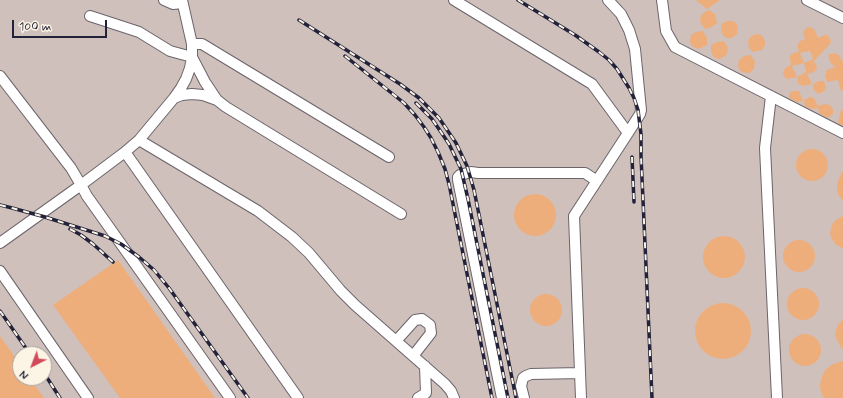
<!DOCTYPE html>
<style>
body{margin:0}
#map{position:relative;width:843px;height:398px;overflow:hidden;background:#f3e0c3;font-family:Mynerve,sans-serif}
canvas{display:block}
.north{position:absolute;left:12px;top:346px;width:40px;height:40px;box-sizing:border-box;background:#fcf5e5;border:1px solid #a5a1a1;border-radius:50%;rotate:222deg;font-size:11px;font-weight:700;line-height:16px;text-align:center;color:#22223b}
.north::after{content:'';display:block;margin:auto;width:14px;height:18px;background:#d1495b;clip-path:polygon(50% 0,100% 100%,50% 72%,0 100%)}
.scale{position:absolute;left:12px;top:20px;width:95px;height:18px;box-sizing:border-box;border:2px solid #22223b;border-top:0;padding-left:5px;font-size:12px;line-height:14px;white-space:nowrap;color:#22223b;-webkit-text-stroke:3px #fcf5e5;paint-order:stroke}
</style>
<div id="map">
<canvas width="843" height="398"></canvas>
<div class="north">N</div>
<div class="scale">100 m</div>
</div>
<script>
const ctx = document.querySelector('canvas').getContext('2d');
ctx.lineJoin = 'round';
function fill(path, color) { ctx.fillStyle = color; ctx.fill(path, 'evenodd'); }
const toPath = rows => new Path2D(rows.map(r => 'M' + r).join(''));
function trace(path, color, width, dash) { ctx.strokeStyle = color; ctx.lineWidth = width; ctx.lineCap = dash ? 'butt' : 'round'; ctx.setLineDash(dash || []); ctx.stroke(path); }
fill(toPath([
 [0,0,843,0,843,398,0,398],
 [20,354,44,354,44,378,20,378]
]), '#cfc0bb');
fill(toPath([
 [696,0,720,0,707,9],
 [709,10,715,14,716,18,717,23,710,28,705,29,701,24,700,18,703,13],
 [727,21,733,21,736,23,738,27,737,34,732,38,726,38,722,34,721,30,721,24],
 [809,27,814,29,818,38,824,35,827,35,829,37,831,41,830,44,812,63,815,62,817,67,816,70,814,72,807,74,812,84,802,86,798,83,797,77,788,79,785,78,783,73,785,68,791,65,790,59,790,56,792,54,799,51,797,46,798,44,800,41,805,39,803,33,804,31,806,28],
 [810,51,813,59,804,63,806,72,797,77,792,66,804,63,800,53],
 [703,31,707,38,707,45,701,48,698,49,694,47,691,45,690,41,691,35,696,32],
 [757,34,761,35,763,37,765,41,765,45,762,50,753,52,749,48,748,41,751,36],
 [724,41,728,48,727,54,722,58,718,59,714,57,712,54,711,51,711,45,717,42],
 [834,53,839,55,843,62,843,90,841,91,838,80,827,82,825,75,827,70,835,67,830,62,828,55],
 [751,55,755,62,754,69,749,73,746,73,742,72,739,69,738,66,739,60,744,56],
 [819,81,824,81,826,87,825,90,823,92,818,94,814,90,813,84],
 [794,91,799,91,803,101,797,102,789,98,789,94,791,92],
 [810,97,814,98,818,106,825,104,830,105,833,109,833,114,828,118,819,113,818,108,811,109,805,106,804,100],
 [841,110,843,110,843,126,838,123,838,122],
 '796 165a16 16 0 1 1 32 0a16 16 0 1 1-32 0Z',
 [843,170,843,201,838,194,837,188,837,183],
 '514 215a21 21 0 1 1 42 0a21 21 0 1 1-42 0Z',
 [843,216,843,248,840,247,835,244,832,239,830,234,831,228,833,223,837,219],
 '703 257a21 21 0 1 1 42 0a21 21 0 1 1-42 0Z',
 '783 256a16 16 0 1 1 32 0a16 16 0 1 1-32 0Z',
 [118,260,215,398,120,398,53,305],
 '787 304a16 16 0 1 1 32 0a16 16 0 1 1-32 0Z',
 '530 310a16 16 0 1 1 32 0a16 16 0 1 1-32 0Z',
 '695 331a28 28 0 1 1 56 0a28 28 0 1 1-56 0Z',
 [843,319,843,350,837,340,835,335,836,330,838,325],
 '789 350a16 16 0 1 1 32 0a16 16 0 1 1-32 0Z',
 [0,336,20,364,20,378,30,378,44,398,0,398],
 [843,361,843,398,824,398,821,393,820,385,822,376,826,369,833,364]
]), '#eeae7c');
const minor = toPath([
 [164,0,173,4,182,3],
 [454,0,592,84,628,133,574,216,581,398],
 [608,0,621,14,629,30,635,49,641,110,640,114,628,133],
 [662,0,666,31,675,47,843,133],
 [807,0,843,18],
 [90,16,139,32,170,51,192,57,205,82,217,100,226,107,401,214],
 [192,44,202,44,389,157],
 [0,76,71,168,81,185,125,152,139,140,174,98,181,88,186,79,190,68,192,57,192,44,182,0],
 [771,96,765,148,777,398],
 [174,98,182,95,192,94,203,95,217,100],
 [139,140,258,211,292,237,309,253,341,291,355,305,445,384,451,391,454,398],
 [125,152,298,398],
 [0,243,81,185,87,196,230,398],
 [0,271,88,398],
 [396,341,415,320,422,319,430,325,431,333,413,356],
 [418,398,426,393,425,366],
 [502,398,458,180,458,177,460,175,471,172,478,173,585,173,597,181],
 [524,398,521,386,523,378,526,376,531,374,580,373]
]);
trace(minor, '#6b646b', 12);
trace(minor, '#fff', 10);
const rail = toPath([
 [518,0,575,35,599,52,609,60,617,69,629,88,634,98,638,110,641,134,641,156,652,398],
 [299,20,400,84,419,98,439,118,456,143,467,166,474,190,516,398],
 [345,56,389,91,404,103,415,115,424,127,431,138,438,152,445,169,449,184,492,398],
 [416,103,432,119,441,132,449,144,461,169,468,199,508,398],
 [632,157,634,202],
 [0,205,12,208,45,217,105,236,121,244,139,257,154,270,169,288,248,398],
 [70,229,81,235,93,244,113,262],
 [0,311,30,354],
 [44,373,60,398]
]);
trace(rail, '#22223b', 3.5);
trace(rail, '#fcf5e5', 2, [6]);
</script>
